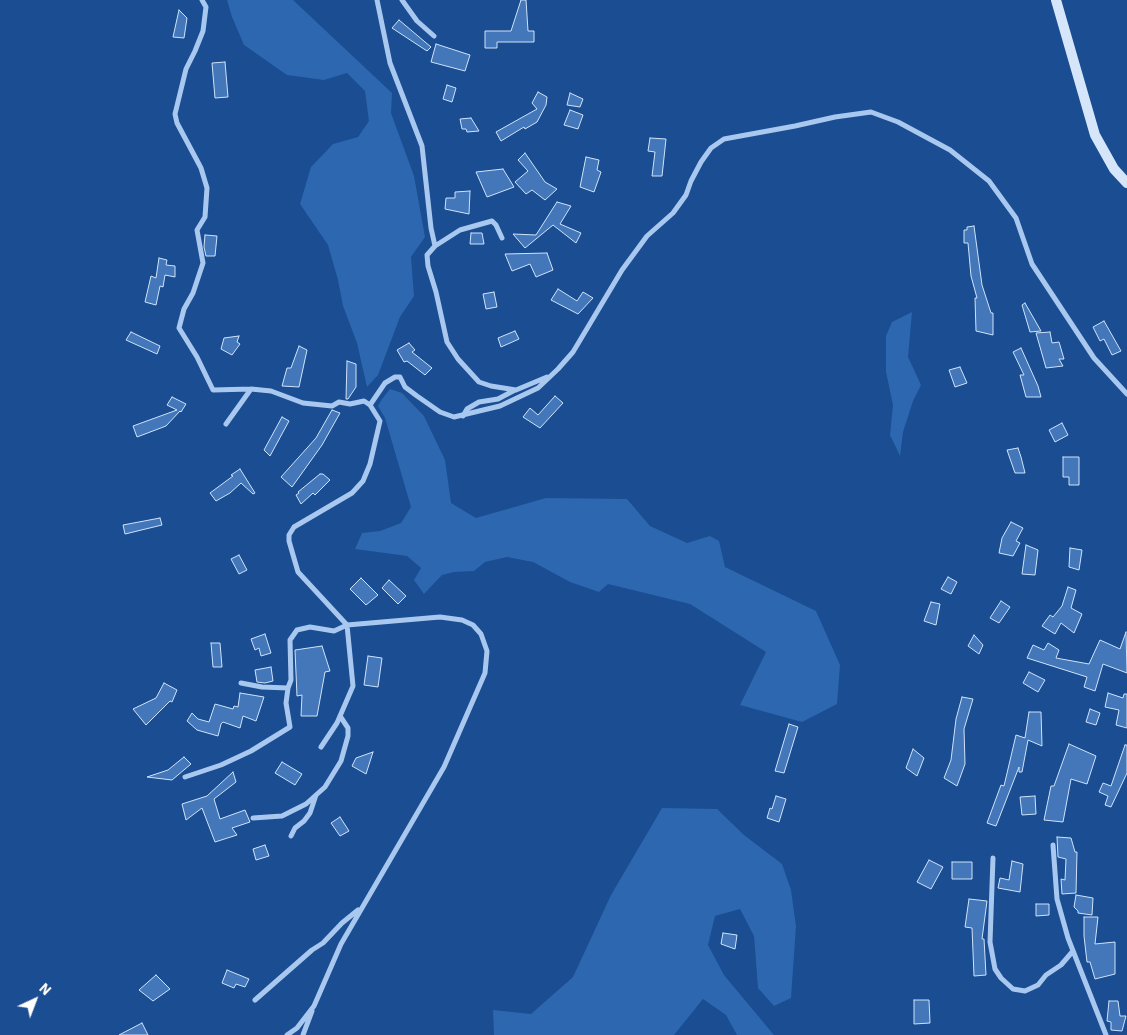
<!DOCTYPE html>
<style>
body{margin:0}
#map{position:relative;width:1127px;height:1035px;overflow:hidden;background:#1a4d91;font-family:"IBM Plex Sans",sans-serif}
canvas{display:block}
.north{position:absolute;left:10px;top:975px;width:50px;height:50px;-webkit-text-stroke:4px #1a4d91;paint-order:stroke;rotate:43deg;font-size:14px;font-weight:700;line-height:20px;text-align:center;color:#fff}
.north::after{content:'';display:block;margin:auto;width:18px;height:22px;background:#fff;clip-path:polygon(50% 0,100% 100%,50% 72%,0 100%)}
</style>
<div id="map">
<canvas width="1127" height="1035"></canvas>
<div class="north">N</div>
</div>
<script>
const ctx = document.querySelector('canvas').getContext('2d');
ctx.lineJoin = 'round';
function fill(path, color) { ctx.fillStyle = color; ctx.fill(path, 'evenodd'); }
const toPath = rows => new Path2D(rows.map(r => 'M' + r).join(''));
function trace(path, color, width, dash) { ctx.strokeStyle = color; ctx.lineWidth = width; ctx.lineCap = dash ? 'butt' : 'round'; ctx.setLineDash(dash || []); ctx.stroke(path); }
fill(toPath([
 [227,0,293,0,392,93,391,113,414,176,425,237,411,257,414,296,400,317,378,375,367,387,357,343,343,306,338,280,328,245,300,204,311,167,333,144,358,137,369,121,365,91,347,73,324,80,287,75,244,45,232,17],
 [912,312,908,357,921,385,913,401,903,432,900,456,890,435,893,405,886,372,886,336,892,322],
 [390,389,402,393,424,416,445,460,451,503,476,518,546,498,627,499,650,526,687,543,710,536,719,541,725,567,816,611,840,665,837,704,802,722,740,705,766,652,690,604,608,584,599,592,570,582,533,562,507,557,485,562,474,571,454,572,442,575,424,594,414,580,421,568,407,556,355,549,362,533,380,531,401,523,411,507,385,418,378,406,382,399],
 [662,808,717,809,744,835,782,864,791,890,796,926,791,998,774,1006,758,988,754,936,740,909,715,916,708,945,724,975,774,1035,737,1035,726,1015,703,999,674,1035,494,1035,493,1010,531,1014,573,977,611,895]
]), '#2d67af');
const building = toPath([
 [521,0,526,0,528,31,534,31,534,42,497,42,497,48,485,48,485,31,511,31,521,0],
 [179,10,187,18,184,38,173,37,179,10],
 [399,20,431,47,427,51,392,28,399,20],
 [436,44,470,55,465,71,431,62,436,44],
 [225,62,228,97,215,98,212,63,225,62],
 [447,85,456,88,452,102,443,99,447,85],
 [538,92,547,97,546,105,537,122,525,129,524,127,501,141,496,132,537,109,532,103,538,92],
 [570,93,583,99,580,107,567,105,570,93],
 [570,110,583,115,578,129,564,125,570,110],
 [471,118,479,131,467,132,466,129,462,129,460,119,471,118],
 [650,138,666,139,662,176,652,176,655,152,648,151,650,138],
 [525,153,545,182,557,189,545,200,532,190,526,194,515,182,528,171,518,160,525,153],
 [586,157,599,160,597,170,601,172,594,192,580,187,586,157],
 [503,169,514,187,487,197,476,172,503,169],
 [470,191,469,214,445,209,446,198,455,198,455,192,470,191],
 [557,202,571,206,560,224,581,233,576,243,553,225,525,248,513,234,536,235,557,202],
 [974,226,982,285,991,313,993,313,993,335,976,331,975,298,977,298,971,276,968,243,964,243,964,230,967,230,967,227,974,226],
 [471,233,482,233,484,244,470,244,471,233],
 [205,235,217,236,215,256,206,256,204,247,205,235],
 [547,253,553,270,536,277,530,264,512,271,505,254,547,253],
 [159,258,167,260,166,265,175,266,175,277,165,275,163,287,160,286,156,305,145,302,151,276,156,278,159,258],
 [558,289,577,301,583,292,593,298,578,314,551,300,558,289],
 [494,292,497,307,486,309,483,294,494,292],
 [1025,303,1041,331,1030,332,1022,305,1025,303],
 [1104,321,1121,351,1112,355,1104,339,1100,341,1093,327,1104,321],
 [515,331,519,339,501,347,498,338,515,331],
 [131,332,160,346,157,354,126,340,131,332],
 [1050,332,1052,343,1059,342,1064,359,1059,359,1063,366,1046,368,1036,333,1050,332],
 [239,336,237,342,240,344,232,355,221,349,224,338,239,336],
 [409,343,415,350,412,352,432,368,425,375,407,361,404,362,397,350,409,343],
 [299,346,307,350,299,387,282,386,287,368,291,368,299,346],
 [1021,348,1038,386,1041,397,1026,397,1020,375,1024,375,1013,352,1021,348],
 [347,361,356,364,356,387,348,399,346,399,347,361],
 [960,367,967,383,955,387,949,370,960,367],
 [555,396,563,403,540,428,523,417,530,408,538,415,555,396],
 [172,397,186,404,181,412,180,411,166,426,137,437,133,426,177,410,167,405,172,397],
 [332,410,340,413,322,445,292,487,281,477,316,438,332,410],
 [282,417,289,421,270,456,264,450,282,417],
 [1062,423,1068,435,1055,442,1049,430,1062,423],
 [1018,448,1021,457,1025,473,1015,473,1007,450,1018,448],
 [1063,457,1079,457,1079,485,1069,485,1069,477,1063,477,1063,457],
 [240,469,255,493,253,494,241,483,230,493,216,501,210,493,233,476,231,475,240,469],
 [320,474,323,474,330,480,315,495,313,493,301,504,296,495,299,493,298,492,320,474],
 [160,518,162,525,125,534,123,525,160,518],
 [1011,522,1023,528,1016,541,1020,543,1013,556,999,553,1002,538,1011,522],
 [1026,545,1038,550,1035,575,1022,574,1026,545],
 [1070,548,1082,550,1079,570,1069,567,1070,548],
 [239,555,247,570,239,574,231,559,239,555],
 [948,577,957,582,951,594,941,589,948,577],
 [361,578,378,595,366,605,350,589,361,578],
 [389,580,406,596,398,604,382,588,389,580],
 [1068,587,1076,590,1071,608,1082,614,1074,633,1061,623,1055,634,1042,626,1050,615,1053,617,1062,606,1068,587],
 [1001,601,1010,607,999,623,990,618,1001,601],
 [931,602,940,604,936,625,924,621,931,602],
 [1126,632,1127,673,1103,664,1095,691,1084,687,1087,677,1027,658,1033,645,1044,650,1048,643,1059,650,1056,658,1089,664,1100,640,1120,649,1126,632],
 [265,634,271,653,261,656,259,648,255,650,251,639,265,634],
 [974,635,983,645,979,654,968,646,974,635],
 [211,643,220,643,222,667,213,667,211,643],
 [322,646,330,671,325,672,317,716,301,716,302,695,297,696,295,650,322,646],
 [368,656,382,658,378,687,364,685,368,656],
 [271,667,273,681,265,683,257,682,255,670,271,667],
 [1029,672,1045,680,1038,692,1023,683,1029,672],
 [164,683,177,690,172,702,170,701,146,725,133,709,156,698,164,683],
 [240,693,264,697,256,721,243,716,240,728,223,722,221,724,218,736,197,730,187,721,192,713,198,719,209,722,215,704,233,709,234,706,238,707,240,693],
 [1108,693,1123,698,1124,694,1127,694,1127,728,1116,725,1119,710,1105,707,1108,693],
 [962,697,973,699,964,729,965,764,957,786,944,778,951,760,956,719,962,697],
 [1090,709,1100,713,1096,725,1086,722,1090,709],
 [1029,712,1041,712,1042,746,1028,740,1022,772,1019,772,1019,767,996,826,987,823,1001,785,1004,786,1016,735,1025,738,1029,712],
 [789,724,798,727,784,773,775,771,789,724],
 [1069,744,1096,756,1087,784,1071,779,1063,822,1044,820,1051,786,1054,786,1069,744],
 [1125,745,1127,745,1127,773,1111,807,1105,805,1108,796,1099,792,1103,783,1111,786,1125,745],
 [913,749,924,758,917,776,906,768,913,749],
 [373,752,366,774,352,766,356,758,373,752],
 [184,757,191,764,172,780,147,777,168,770,184,757],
 [282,762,302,774,295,785,275,773,282,762],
 [233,772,236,782,214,799,220,819,245,810,250,822,232,828,237,835,215,842,202,808,186,820,182,804,207,796,233,772],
 [776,796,786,799,779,822,767,818,770,808,772,809,776,796],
 [1035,796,1036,814,1022,815,1020,797,1035,796],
 [340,817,349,831,340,836,331,823,340,817],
 [1057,837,1071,838,1075,852,1077,852,1076,893,1062,894,1061,879,1065,880,1066,859,1058,857,1057,837],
 [265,845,269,856,256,860,253,849,265,845],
 [929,860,943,867,931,889,917,882,929,860],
 [1012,861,1023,864,1020,892,998,888,1000,878,1009,880,1012,861],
 [952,862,972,862,972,879,952,879,952,862],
 [1076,895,1093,898,1092,915,1078,913,1078,911,1074,907,1076,895],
 [969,899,987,901,982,939,984,939,986,975,974,976,972,928,965,927,969,899],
 [1036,904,1049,904,1049,915,1036,916,1036,904],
 [1084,917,1098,917,1095,944,1115,942,1115,974,1095,979,1090,962,1087,962,1084,936,1084,917],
 [723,933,737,935,735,949,721,944,723,933],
 [227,970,249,979,245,987,236,984,234,988,222,983,227,970],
 [156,975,170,989,153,1001,139,990,156,975],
 [914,1000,929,1000,930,1023,914,1024,914,1000],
 [1109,1001,1118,1001,1120,1016,1126,1016,1122,1031,1111,1030,1111,1022,1107,1021,1109,1001],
 [142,1023,148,1035,119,1035,142,1023]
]);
fill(building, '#4377b9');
trace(building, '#cfe3fa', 1);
trace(toPath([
 [202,0,206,7,203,31,195,51,186,69,175,114,177,123,201,168,207,188,205,217,197,230,203,263,193,293,184,309,179,328,197,357,213,390,251,389,226,424],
 [377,0,390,63,422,146,431,228,435,246,427,255,428,266,436,292,447,342,458,359,479,382,491,386,516,390,547,377],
 [402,0,417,21,434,36],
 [435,246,460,230,492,221,496,225,502,238],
 [251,389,271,391,303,403,332,406,339,402,350,404,364,401,370,405],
 [463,416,467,409,479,402,498,399,515,390],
 [241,683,262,687,288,688],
 [185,777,221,765,251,751,290,727,286,703,288,688,291,680,290,640,297,630,310,627,334,631,347,625,298,572,289,541,289,535,294,527,352,493,363,481,370,464,380,421,370,405,385,383,395,377,400,377,405,387,417,396,440,412,454,417,500,406,538,388,558,369,573,352,622,270,647,236,673,213,686,195,691,181,701,162,711,148,724,139,795,126,835,117,871,112,898,122,950,150,989,181,1016,218,1032,264,1094,358,1127,394],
 [253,818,282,816,306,804,325,787,341,761,348,736,348,728,340,716],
 [291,836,295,828,304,821,310,813,316,795],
 [1053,845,1057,899,1068,938,1106,1035],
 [993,858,990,942,995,969,1001,978,1013,989,1025,991,1038,985,1046,975,1061,965,1073,951],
 [255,1000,312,950,323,943,342,923,358,910],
 [287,1035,297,1028,314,1006,341,944,444,767,485,673,487,651,481,634,473,625,462,620,440,617,347,625,353,686,337,723,321,747],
 [303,1035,312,1011]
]), '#a9c8ef', 5);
trace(toPath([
 [1056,0,1095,135,1114,169,1127,183]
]), '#d6e6fa', 10);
</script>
